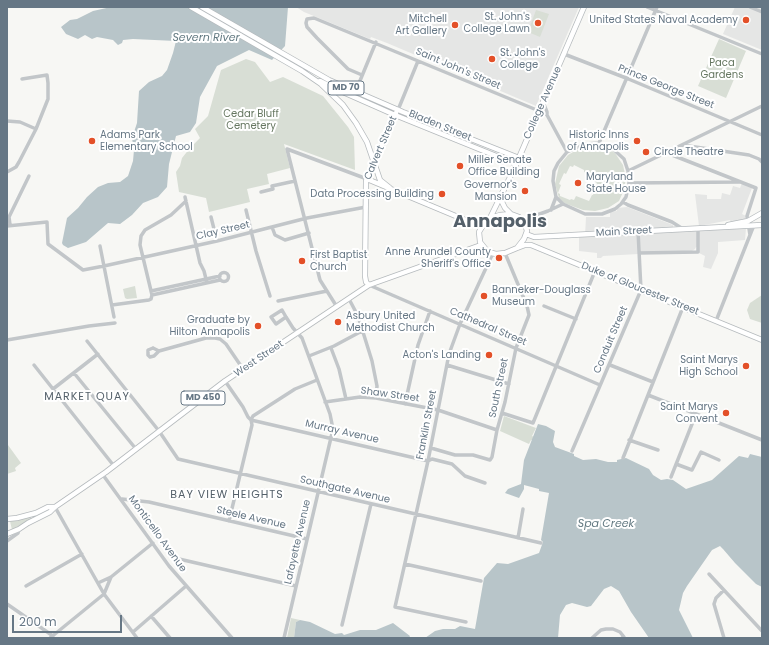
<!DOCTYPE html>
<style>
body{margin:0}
#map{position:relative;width:769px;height:645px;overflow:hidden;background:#f7f7f4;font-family:Poppins,sans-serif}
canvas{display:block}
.frame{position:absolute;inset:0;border:8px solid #667785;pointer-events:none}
.scale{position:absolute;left:12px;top:615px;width:110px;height:18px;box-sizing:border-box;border:2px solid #667785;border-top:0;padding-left:5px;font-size:12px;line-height:14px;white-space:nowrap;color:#667785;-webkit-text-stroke:3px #fff;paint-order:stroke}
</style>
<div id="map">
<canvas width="769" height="645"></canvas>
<div class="frame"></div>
<div class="scale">200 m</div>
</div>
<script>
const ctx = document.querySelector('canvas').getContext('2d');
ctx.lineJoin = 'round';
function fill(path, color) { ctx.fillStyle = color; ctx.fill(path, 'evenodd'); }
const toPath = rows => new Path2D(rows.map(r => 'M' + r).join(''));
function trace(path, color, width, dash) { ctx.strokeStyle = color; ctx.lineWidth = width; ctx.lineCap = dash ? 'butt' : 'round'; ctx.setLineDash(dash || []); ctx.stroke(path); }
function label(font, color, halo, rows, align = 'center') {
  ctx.font = font + ' Poppins,sans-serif'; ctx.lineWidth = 4; ctx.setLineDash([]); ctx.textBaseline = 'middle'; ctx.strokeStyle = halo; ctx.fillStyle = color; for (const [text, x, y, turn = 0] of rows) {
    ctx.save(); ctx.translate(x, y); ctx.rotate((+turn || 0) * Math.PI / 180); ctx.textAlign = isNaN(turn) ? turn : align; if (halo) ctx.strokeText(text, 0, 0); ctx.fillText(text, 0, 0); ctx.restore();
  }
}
fill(toPath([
 [296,7,579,7,536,106,387,43,371,37,370,39,304,12],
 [735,7,762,7,762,50,723,34],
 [742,183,752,188,742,214,746,216,745,219,739,220,739,222,731,223,730,220,699,226,695,194,707,195,707,199,721,199,722,193,730,195,733,186,740,188],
 [627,207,673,225,673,231,746,228,745,240,718,242,718,253,711,269,703,267,705,256,699,253,699,247,696,247,695,249,692,251,603,256,601,258,597,258,597,253,579,251,579,236,585,236,586,217,610,217,610,212,617,211,617,208]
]), '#e5e6e5');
fill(toPath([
 [536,10,549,14,540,37,528,32],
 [719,39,746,51,726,98,698,86],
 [246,59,255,62,270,82,283,77,323,96,348,127,354,137,355,170,284,144,290,168,267,174,269,184,247,189,250,202,209,212,206,198,179,192,176,172,180,166,182,158,190,148,200,138,195,129,208,116,221,70],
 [592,145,605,147,615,153,623,165,626,179,623,192,619,201,608,208,595,211,583,210,564,203,559,198,555,184,559,166,568,155,580,148],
 [574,165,584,170,584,172,586,173,585,177,597,183,593,195,592,195,589,201,576,196,574,200,571,199,570,200,560,196,560,194,558,193,561,185,559,184,564,173,566,174,570,166,573,167],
 [135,286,137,298,127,299,125,298,123,289],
 [762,295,762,323,750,319,747,310,750,303],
 [504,416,536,428,532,436,534,437,533,440,531,440,529,444,500,431],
 [8,445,21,463,15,468,16,471,7,474,7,446],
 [30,516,32,519,12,530,10,521],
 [291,618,300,620,296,622,294,638,287,638]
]), '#d8ded5');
fill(toPath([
 [111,7,288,7,285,46,272,60,249,50,217,66,200,97,196,123,190,132,176,136,169,164,167,187,158,197,143,203,132,215,120,224,108,223,86,242,68,248,63,245,62,243,67,218,78,208,87,197,98,187,108,183,120,182,128,176,133,161,134,150,132,138,137,123,139,91,149,82,162,76,167,70,173,53,176,41,133,39,123,40,122,43,118,45,113,40,97,37,92,39,85,35,78,39,66,34,61,27,70,20,77,19,93,11],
 [538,424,546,426,555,431,553,442,555,447,574,454,574,456,583,460,596,459,608,462,617,462,617,460,626,458,649,469,653,475,661,480,667,479,673,480,686,489,712,480,739,456,748,458,750,454,762,457,762,587,756,584,735,563,723,549,720,546,712,550,687,586,683,593,679,610,693,638,649,638,631,612,619,591,611,586,604,589,591,606,587,607,572,603,566,605,560,615,558,638,425,638,435,631,443,629,455,629,460,626,475,629,484,578,497,563,508,564,539,553,543,542,541,540,549,493,539,491,539,489,524,485,524,489,519,498,505,493,508,489,521,484,524,460],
 [300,620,310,622,335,634,342,633,344,635,360,630,376,630,393,623,410,636,409,638,294,638,296,622]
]), '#b8c5c9');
const major = toPath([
 [191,7,302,71,321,84,343,105,356,123,367,142,380,180,390,188],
 [202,7,329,80,403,112,519,158],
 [320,81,336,89,395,115,516,164],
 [367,179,482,227],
 [500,198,505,208,511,214],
 [511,214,519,217,525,224,527,231,524,239,517,248,505,253,496,254,488,252,480,242,479,232,482,227,490,218,500,215,511,214],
 [490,218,515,167,584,7],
 [728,225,748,221,762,213],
 [526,234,534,237,762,225],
 [517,248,525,245,531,245,762,340],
 [369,285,366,282,365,276,366,181,396,113],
 [7,519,17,518,36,513,48,507,55,507],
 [7,534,19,529,28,523,50,512,55,507,106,472,225,381,369,285,481,245]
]);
trace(major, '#b5babd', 6);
trace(toPath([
 [647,7,762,54],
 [750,7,762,12],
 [564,54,626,78,762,135],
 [362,75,348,69,317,38,307,27,306,23,307,19,314,18,544,113,547,115,567,152],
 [357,88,376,42],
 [543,102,547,112,547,115],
 [398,110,418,61],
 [7,121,20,122,36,129],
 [599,143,613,149,624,159,628,171,629,183,626,197,621,204,615,209,602,214,585,214,563,204,556,197,553,181,554,171,558,163,567,152,585,144,599,143],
 [599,143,657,7],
 [682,145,749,155,759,159,762,162],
 [287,149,320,280,337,307],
 [287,149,367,179],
 [667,153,756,188,747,216,750,235],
 [628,171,762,106],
 [7,172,16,167,19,162,36,129,48,99,48,83,47,75,22,79],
 [629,183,740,182],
 [261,192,273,189,272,186,295,181],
 [185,197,200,263,204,271,207,283],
 [623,202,628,205,672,222,683,229],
 [246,210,256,251,270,296],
 [551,210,556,197],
 [211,217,217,241],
 [523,220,548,211,563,204],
 [10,225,9,217,29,176],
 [7,226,47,222,48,244,83,270,104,266,217,241,307,218,366,207],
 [272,227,275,235,285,240,309,233],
 [100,246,114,317],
 [639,253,698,252,698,228],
 '219.5 277a4.5 4.5 0 1 1 9 0a4.5 4.5 0 1 1-9 0Z',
 [369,285,600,385],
 [151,291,220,276],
 [152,295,140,245,141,236,145,230,171,215,186,201],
 [152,295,220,280],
 [349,299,358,316,372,361,377,386,376,398],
 [278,301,327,291],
 [112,305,149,300,151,299,152,295],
 [544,306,576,319],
 [716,321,754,225],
 [7,340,89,326,115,323],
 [87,341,159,431,178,459,541,543],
 [153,348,159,351,154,356,150,357,148,355,148,350,153,348],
 [331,348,339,369,346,399],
 [159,351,206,338,215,338,220,339,226,344,243,369],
 [309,356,334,346,362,331],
 [34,365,114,466],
 [447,365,509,384],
 [610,365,653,382],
 [74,373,136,449],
 [225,381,243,407,248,417,251,420,252,425,229,521],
 [53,389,98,354],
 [648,395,762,440],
 [325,402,360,397,376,398,438,410,497,430],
 [405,404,418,345,430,311],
 [502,413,533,423,595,271],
 [251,420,428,461,432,459,452,464,465,476,485,483],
 [251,420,253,416,295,389,317,380],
 [629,440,658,450],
 [431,448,455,455,473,455,490,460,492,457,497,430,505,402,516,348,529,315,527,306,505,253],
 [572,451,641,290,638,231],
 [623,458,683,307],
 [676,464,692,470,701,452,719,460],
 [103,475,169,566,232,638],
 [671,477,696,414],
 [122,499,149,502,307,539],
 [55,507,104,594,137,638],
 [518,538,523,509],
 [7,541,18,533,19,529],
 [179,559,296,586],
 [405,564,481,581],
 [709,574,762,631],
 [98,583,111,577,153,543],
 [26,586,82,554],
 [724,590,716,598,714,604,724,638],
 [7,604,53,636],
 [151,616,170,638],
 [466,622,395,607,428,461,449,354,460,324,493,253],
 [342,625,371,504],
 [133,632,186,586],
 [50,638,104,594,111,577],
 [284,638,333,429,330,414,302,338,293,328,286,317,282,310,271,317,276,324,286,317],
 [592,638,601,630,606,629,613,629,620,632,624,637,622,638]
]), '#c2c6c9', 3.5);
trace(major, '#fff', 4.5);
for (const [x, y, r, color] of [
 [746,20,4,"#e35028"],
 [538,23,4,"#e35028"],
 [455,25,4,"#e35028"],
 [492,59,4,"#e35028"],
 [92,141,4,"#e35028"],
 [637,141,4,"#e35028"],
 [646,152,4,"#e35028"],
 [460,166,4,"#e35028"],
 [578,183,4,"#e35028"],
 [525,191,4,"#e35028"],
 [442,194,4,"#e35028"],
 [499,258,4,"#e35028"],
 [302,261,4,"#e35028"],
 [484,296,4,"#e35028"],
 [338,322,4,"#e35028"],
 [258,326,4,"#e35028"],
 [489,355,4,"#e35028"],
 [746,366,4,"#e35028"],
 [726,413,4,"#e35028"]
]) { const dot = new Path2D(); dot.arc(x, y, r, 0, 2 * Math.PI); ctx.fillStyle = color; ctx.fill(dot); trace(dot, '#fff', 1.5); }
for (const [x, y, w] of [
 [346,88,36],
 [203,398,44]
]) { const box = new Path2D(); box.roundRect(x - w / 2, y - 7, w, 14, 3); ctx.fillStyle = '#fff'; ctx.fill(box); trace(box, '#667785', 1); }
label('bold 9px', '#667785', null, [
 ["MD 70",346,88],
 ["MD 450",203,398]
]);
label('10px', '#667785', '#fff', [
 ["St. John's",530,17],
 ["College Lawn",530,29],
 ["Mitchell",447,19],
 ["Art Gallery",447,31],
 ["United States Naval Academy",738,20],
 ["St. John's",500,53,"left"],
 ["College",500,65,"left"],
 ["Adams Park",100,135,"left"],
 ["Elementary School",100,147,"left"],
 ["Historic Inns",629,135],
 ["of Annapolis",629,147],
 ["Circle Theatre",654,152,"left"],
 ["Miller Senate",468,160,"left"],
 ["Office Building",468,172,"left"],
 ["Maryland",586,177,"left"],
 ["State House",586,189,"left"],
 ["Governor's",517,185],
 ["Mansion",517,197],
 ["Data Processing Building",434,194],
 ["Anne Arundel County",491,252],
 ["Sheriff's Office",491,264],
 ["First Baptist",310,255,"left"],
 ["Church",310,267,"left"],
 ["Banneker-Douglass",492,290,"left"],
 ["Museum",492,302,"left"],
 ["Asbury United",346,316,"left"],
 ["Methodist Church",346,328,"left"],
 ["Graduate by",250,320],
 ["Hilton Annapolis",250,332],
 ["Acton's Landing",481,355],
 ["Saint Marys",738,360],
 ["High School",738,372],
 ["Saint Marys",718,407],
 ["Convent",718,419]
], 'right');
label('10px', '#667761', '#fff', [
 ["Paca",722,63],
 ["Gardens",722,75],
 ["Cedar Bluff",251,114],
 ["Cemetery",251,126]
]);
label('10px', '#667785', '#fff', [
 ["Saint John's Street",458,69,23],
 ["Prince George Street",666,87,22],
 ["College Avenue",543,103,-66],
 ["Bladen Street",440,126,22],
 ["Calvert Street",381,148,-67],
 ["Clay Street",223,231,-13],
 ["Main Street",624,232,-3],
 ["Duke of Gloucester Street",640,289,22],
 ["Cathedral Street",488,327,23],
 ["Conduit Street",611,340,-67],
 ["West Street",259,359,-34],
 ["South Street",499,388,-78],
 ["Shaw Street",390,395,8],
 ["Franklin Street",427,425,-79],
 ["Murray Avenue",342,432,13],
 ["Southgate Avenue",345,490,13],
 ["Steele Avenue",251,518,13],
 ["Monticello Avenue",157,534,54],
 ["Lafayette Avenue",298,542,-77]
]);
label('italic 11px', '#627981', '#fff', [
 ["Severn River",206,38],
 ["Spa Creek",606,524]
]);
ctx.letterSpacing = '1px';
label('11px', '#54606a', '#fff', [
 ["MARKET QUAY",87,397],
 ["BAY VIEW HEIGHTS",227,495]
]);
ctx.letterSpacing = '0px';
label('bold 18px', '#54606a', '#fff', [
 ["Annapolis",500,222]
]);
</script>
